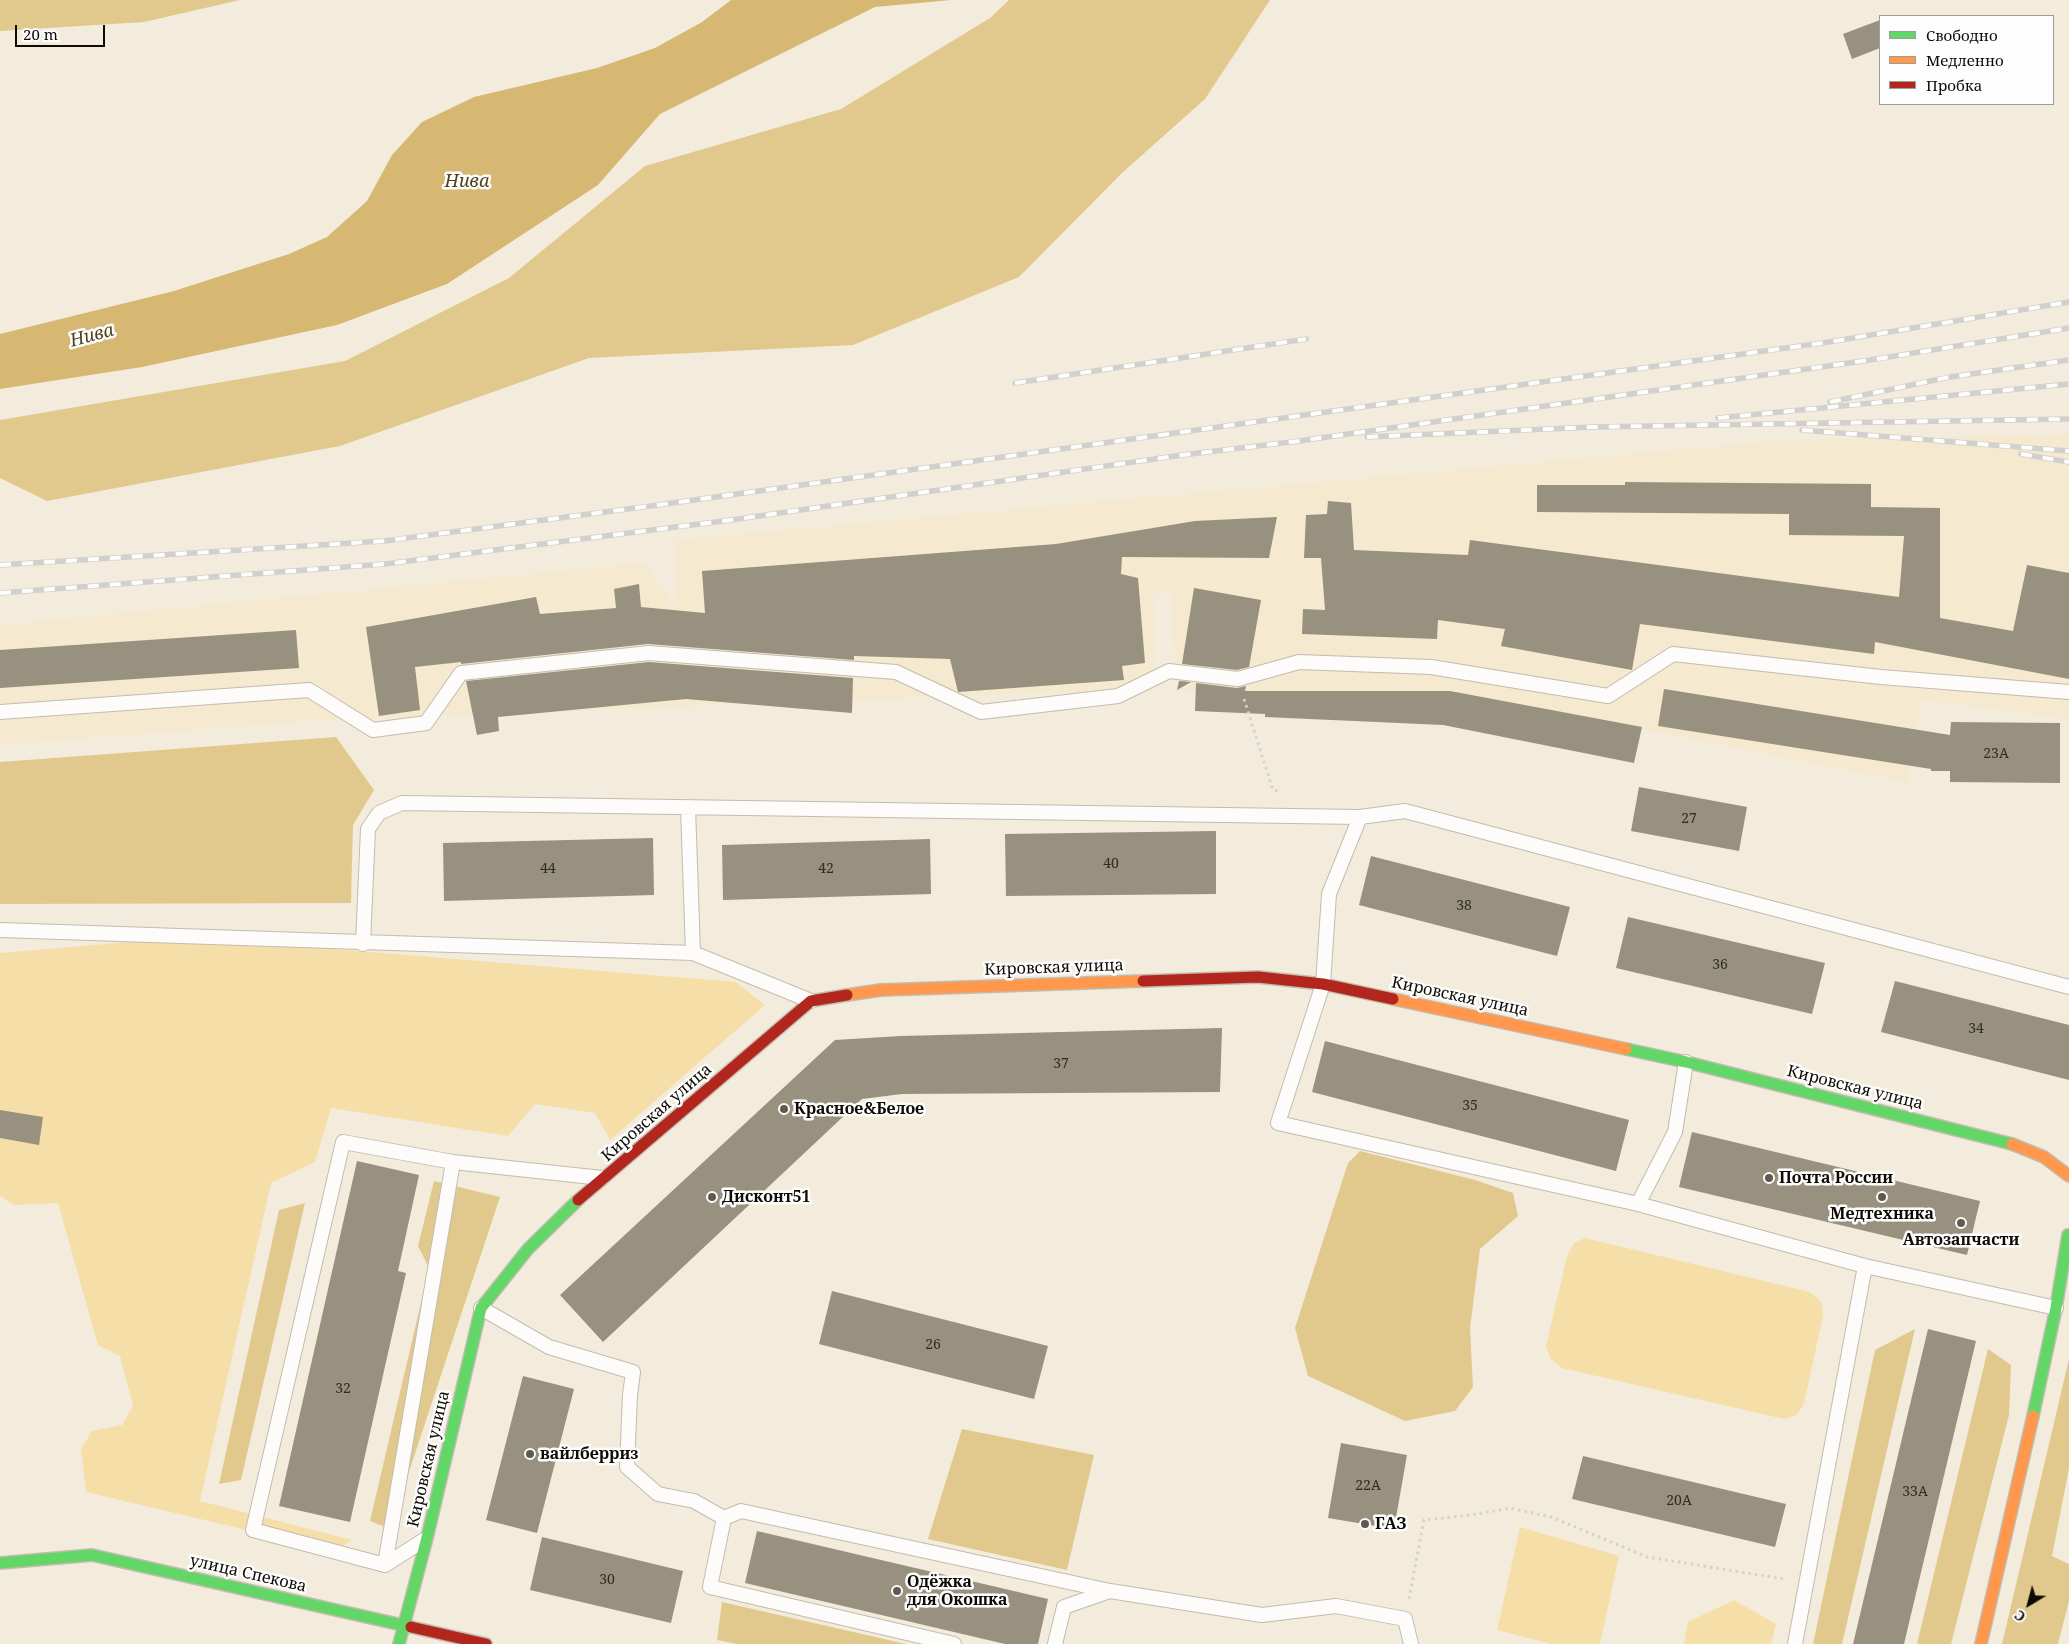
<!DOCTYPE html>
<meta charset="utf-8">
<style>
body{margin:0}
#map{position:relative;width:2069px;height:1644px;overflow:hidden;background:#f3ecdc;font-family:"Noto Serif",serif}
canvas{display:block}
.legend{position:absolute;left:1879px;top:15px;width:175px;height:90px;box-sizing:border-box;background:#fdfdfd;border:1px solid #9e9c99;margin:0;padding:6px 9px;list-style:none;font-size:15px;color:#0f0b04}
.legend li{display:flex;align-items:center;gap:10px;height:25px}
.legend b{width:25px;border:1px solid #9e9c99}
.north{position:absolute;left:2004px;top:1579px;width:50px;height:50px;-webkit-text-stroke:4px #fdfdfd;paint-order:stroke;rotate:217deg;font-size:14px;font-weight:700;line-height:20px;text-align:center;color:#0f0b04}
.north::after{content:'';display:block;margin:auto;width:18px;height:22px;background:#0f0b04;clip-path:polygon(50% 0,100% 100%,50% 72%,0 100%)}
.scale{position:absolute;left:15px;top:25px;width:90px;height:22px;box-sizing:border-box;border:2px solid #0f0b04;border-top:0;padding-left:6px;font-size:15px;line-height:18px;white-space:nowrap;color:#0f0b04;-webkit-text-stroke:4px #fdfdfd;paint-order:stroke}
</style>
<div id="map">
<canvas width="2069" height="1644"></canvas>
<ul class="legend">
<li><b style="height:6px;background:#63d668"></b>Свободно</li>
<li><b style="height:6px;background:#ff974d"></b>Медленно</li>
<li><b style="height:6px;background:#b3261e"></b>Пробка</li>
</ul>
<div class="north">С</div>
<div class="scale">20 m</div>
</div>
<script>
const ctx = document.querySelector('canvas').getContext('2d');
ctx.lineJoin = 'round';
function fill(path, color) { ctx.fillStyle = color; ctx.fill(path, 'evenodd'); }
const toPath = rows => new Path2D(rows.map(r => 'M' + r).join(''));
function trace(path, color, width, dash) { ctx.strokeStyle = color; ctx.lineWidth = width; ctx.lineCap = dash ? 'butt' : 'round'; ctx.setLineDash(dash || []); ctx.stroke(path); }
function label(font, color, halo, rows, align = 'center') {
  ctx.font = font + ' "Noto Serif",serif'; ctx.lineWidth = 5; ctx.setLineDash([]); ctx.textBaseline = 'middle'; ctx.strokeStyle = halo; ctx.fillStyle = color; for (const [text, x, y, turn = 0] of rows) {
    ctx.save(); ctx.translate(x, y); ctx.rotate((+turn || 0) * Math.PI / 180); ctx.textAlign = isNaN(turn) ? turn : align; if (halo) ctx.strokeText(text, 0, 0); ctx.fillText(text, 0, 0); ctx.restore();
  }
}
fill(toPath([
 [2069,435,2069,719,1921,700,1908,782,1532,707,1177,690,1171,594,1154,593,1154,692,1069,692,322,720,0,745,0,625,644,563,675,607,675,540,1788,440]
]), '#f5e9cf');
fill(toPath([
 [187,937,736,982,765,1005,610,1140,595,1113,535,1104,508,1136,331,1108,315,1162,271,1183,200,1501,352,1540,336,1551,86,1492,81,1449,92,1431,122,1425,133,1406,120,1356,98,1345,58,1203,14,1205,0,1196,0,953],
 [1585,1238,1810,1292,1821,1302,1823,1316,1804,1404,1797,1415,1784,1419,1562,1368,1550,1358,1546,1346,1567,1256,1574,1243],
 [1520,1527,1619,1556,1600,1644,1552,1644,1497,1630],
 [1734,1600,1776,1624,1771,1644,1684,1644,1688,1622]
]), '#f6dea8');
fill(toPath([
 [0,0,240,0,144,22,0,31],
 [1009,0,1270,0,1205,99,1122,173,1019,277,853,345,589,358,340,446,47,501,0,478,0,420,345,361,509,278,645,166,841,109,990,18],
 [336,737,374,790,353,825,351,903,0,904,0,762],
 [1360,1151,1475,1180,1513,1193,1518,1216,1480,1249,1470,1328,1473,1387,1455,1411,1405,1421,1308,1376,1295,1328,1348,1163],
 [434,1181,500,1197,390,1529,370,1521,429,1268,418,1246],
 [305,1203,241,1480,219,1484,279,1210],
 [1915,1329,1842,1644,1813,1644,1875,1350],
 [1988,1349,2011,1365,2009,1415,1951,1644,1917,1644],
 [2069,1359,2069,1468,2052,1556,2069,1564,2069,1601,2058,1644,2002,1644],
 [962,1429,1094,1455,1067,1570,928,1539],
 [722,1602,906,1644,737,1644,717,1640]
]), '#e1c98e');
fill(toPath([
 [731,0,951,0,875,7,660,114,598,185,447,284,337,325,142,367,0,389,0,334,174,291,289,254,327,237,367,201,392,155,422,122,474,97,597,68,655,48,702,22]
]), '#d6b872');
fill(toPath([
 [1880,20,1880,48,1852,59,1843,34],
 [1625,482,1871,484,1871,507,1940,508,1940,618,2013,631,2027,565,2069,573,2069,679,1875,642,1874,654,1640,624,1632,670,1501,646,1505,629,1438,620,1437,639,1302,634,1303,609,1325,610,1321,558,1304,558,1306,515,1327,514,1328,501,1351,503,1354,550,1468,555,1470,540,1899,597,1904,536,1789,535,1789,514,1537,512,1537,485,1625,485],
 [1277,517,1269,558,1122,557,1121,574,1138,578,1145,663,1122,666,1124,680,958,692,950,659,854,656,854,660,648,644,461,664,461,662,415,667,420,710,379,716,366,627,536,597,540,614,616,608,614,589,639,584,641,607,705,613,702,571,1056,544,1195,521],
 [1194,588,1261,600,1249,667,1237,670,1182,664],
 [296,630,299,668,0,688,0,650],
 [649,662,853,678,852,713,686,699,498,717,499,731,477,735,466,681],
 [1179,681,1191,682,1177,690],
 [1196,683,1237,688,1246,686,1245,691,1450,691,1642,727,1634,763,1443,725,1265,717,1265,714,1195,711],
 [1664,689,1950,735,1951,722,2060,723,2060,783,1950,782,1950,771,1931,771,1931,769,1658,726],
 [1639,787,1747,807,1739,851,1631,831],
 [1216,831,1216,894,1006,896,1005,834],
 [653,838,654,895,444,901,443,843],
 [930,839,931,894,723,900,722,845],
 [1371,856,1570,907,1557,956,1359,905],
 [1628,917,1825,963,1812,1014,1616,968],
 [1895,981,2069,1025,2069,1080,1881,1032],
 [1222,1028,1220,1092,902,1094,862,1099,603,1342,560,1295,835,1040,900,1036],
 [1325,1041,1629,1120,1616,1171,1312,1092],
 [0,1110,43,1117,39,1145,0,1138],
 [1692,1132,1980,1201,1967,1255,1679,1187],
 [357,1161,419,1175,398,1271,406,1273,350,1522,279,1506],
 [832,1291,1048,1346,1034,1399,819,1344],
 [1928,1329,1976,1341,1904,1644,1853,1644],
 [523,1376,574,1389,537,1533,486,1520],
 [1341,1443,1407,1455,1394,1529,1328,1518],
 [1583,1456,1786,1504,1775,1547,1572,1499],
 [757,1531,1048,1599,1038,1644,1005,1644,745,1583],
 [542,1537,683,1571,671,1623,530,1590]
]), '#989180');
const lane = toPath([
 [0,712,309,690,373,730,426,723,461,673,649,653,896,672,981,712,1118,696,1169,671,1238,679,1299,662,1431,667,1608,696,1673,654,1881,677,2069,692],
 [688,807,693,953,811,1001],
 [1360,817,1405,811,2069,987],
 [0,930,693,953],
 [363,944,368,829,379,813,402,803,1360,817,1329,894,1323,984,1278,1123,1638,1204,1865,1266,2056,1308],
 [453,1162,602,1178],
 [1638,1204,1675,1132,1686,1062],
 [481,1308,549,1347,633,1372,630,1395,627,1467,658,1494,694,1501,724,1518,741,1511,1110,1591,1064,1607,1055,1644],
 [724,1518,710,1587,954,1644],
 [385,1565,453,1162,343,1142,253,1530,385,1565,424,1540],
 [1110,1591,1262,1615,1336,1606,1405,1619,1411,1644],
 [1795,1644,1865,1266]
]);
const fast = toPath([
 [1626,1049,1686,1062,2012,1144],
 [2033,1416,2056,1308,2068,1235],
 [0,1563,92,1555,411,1627],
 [399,1644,427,1538,481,1308,528,1249,578,1200]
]);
const slow = toPath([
 [847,995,881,990,1143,981],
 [1393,999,1626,1049],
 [2012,1144,2044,1157,2069,1176],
 [1981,1644,2033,1416]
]);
const jam = toPath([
 [1143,981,1258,977,1323,984,1393,999],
 [578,1200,811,1001,847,995],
 [411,1627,486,1644]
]);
trace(lane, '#c2bcaf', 16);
trace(fast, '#c2bcaf', 14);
trace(slow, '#c2bcaf', 14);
trace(jam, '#c2bcaf', 14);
trace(toPath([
 [1244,699,1273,790,1278,791],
 [1409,1599,1424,1520,1471,1515,1510,1508,1551,1517,1647,1557,1785,1579]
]), '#d4d2ce', 3, [2.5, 4]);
trace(lane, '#fdfcfa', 14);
trace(fast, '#63d668', 11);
trace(slow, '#ff974d', 11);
trace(jam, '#b3261e', 11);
const rail = toPath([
 [1015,383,1306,339],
 [1830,402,1950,377,2069,360],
 [1718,418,2069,384],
 [1802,430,2069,451],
 [1367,437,1593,427,2069,419],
 [2021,454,2069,462],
 [0,565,384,541,658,505,1829,342,2069,302],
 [0,593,385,564,731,520,1182,455,1299,441,1870,360,2069,328]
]);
trace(rail, '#d2d0cc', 5.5);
trace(rail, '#fdfdfd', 4, [11]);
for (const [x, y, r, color] of [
 [784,1109,5,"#5f5a50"],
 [1769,1178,5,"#5f5a50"],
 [712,1197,5,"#5f5a50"],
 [1882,1197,5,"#5f5a50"],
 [1961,1223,5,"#5f5a50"],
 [530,1454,5,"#5f5a50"],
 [1365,1524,5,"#5f5a50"],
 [897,1591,5,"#5f5a50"]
]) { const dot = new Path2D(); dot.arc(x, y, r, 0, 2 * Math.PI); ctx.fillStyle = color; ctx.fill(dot); trace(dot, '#fdfdfd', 2); }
label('14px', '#312c23', null, [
 ["23А",1996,754],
 ["27",1689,819],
 ["40",1111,864],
 ["44",548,869],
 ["42",826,869],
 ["38",1464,906],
 ["36",1720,965],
 ["34",1976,1029],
 ["37",1061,1064],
 ["35",1470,1106],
 ["26",933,1345],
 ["32",343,1389],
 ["22А",1368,1486],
 ["33А",1915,1492],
 ["20А",1679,1501],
 ["30",607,1580]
]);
label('16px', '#0f0b04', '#fdfdfd', [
 ["Кировская улица",1054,968,-2],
 ["Кировская улица",1460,997,12],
 ["Кировская улица",1855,1088,14],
 ["Кировская улица",657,1113,-41],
 ["Кировская улица",429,1459,-77],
 ["улица Спекова",248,1574,13]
]);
label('bold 16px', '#0f0b04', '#fdfdfd', [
 ["Красное&Белое",794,1109],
 ["Почта России",1779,1178],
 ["Дисконт51",722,1197],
 ["Медтехника",1882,1214,"center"],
 ["Автозапчасти",1961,1240,"center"],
 ["вайлберриз",540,1454],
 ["ГАЗ",1375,1524],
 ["Одёжка",907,1582],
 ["для Окошка",907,1600]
], 'left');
label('italic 18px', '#514119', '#fdfdfd', [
 ["Нива",467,182],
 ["Нива",92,336,-15]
]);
</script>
